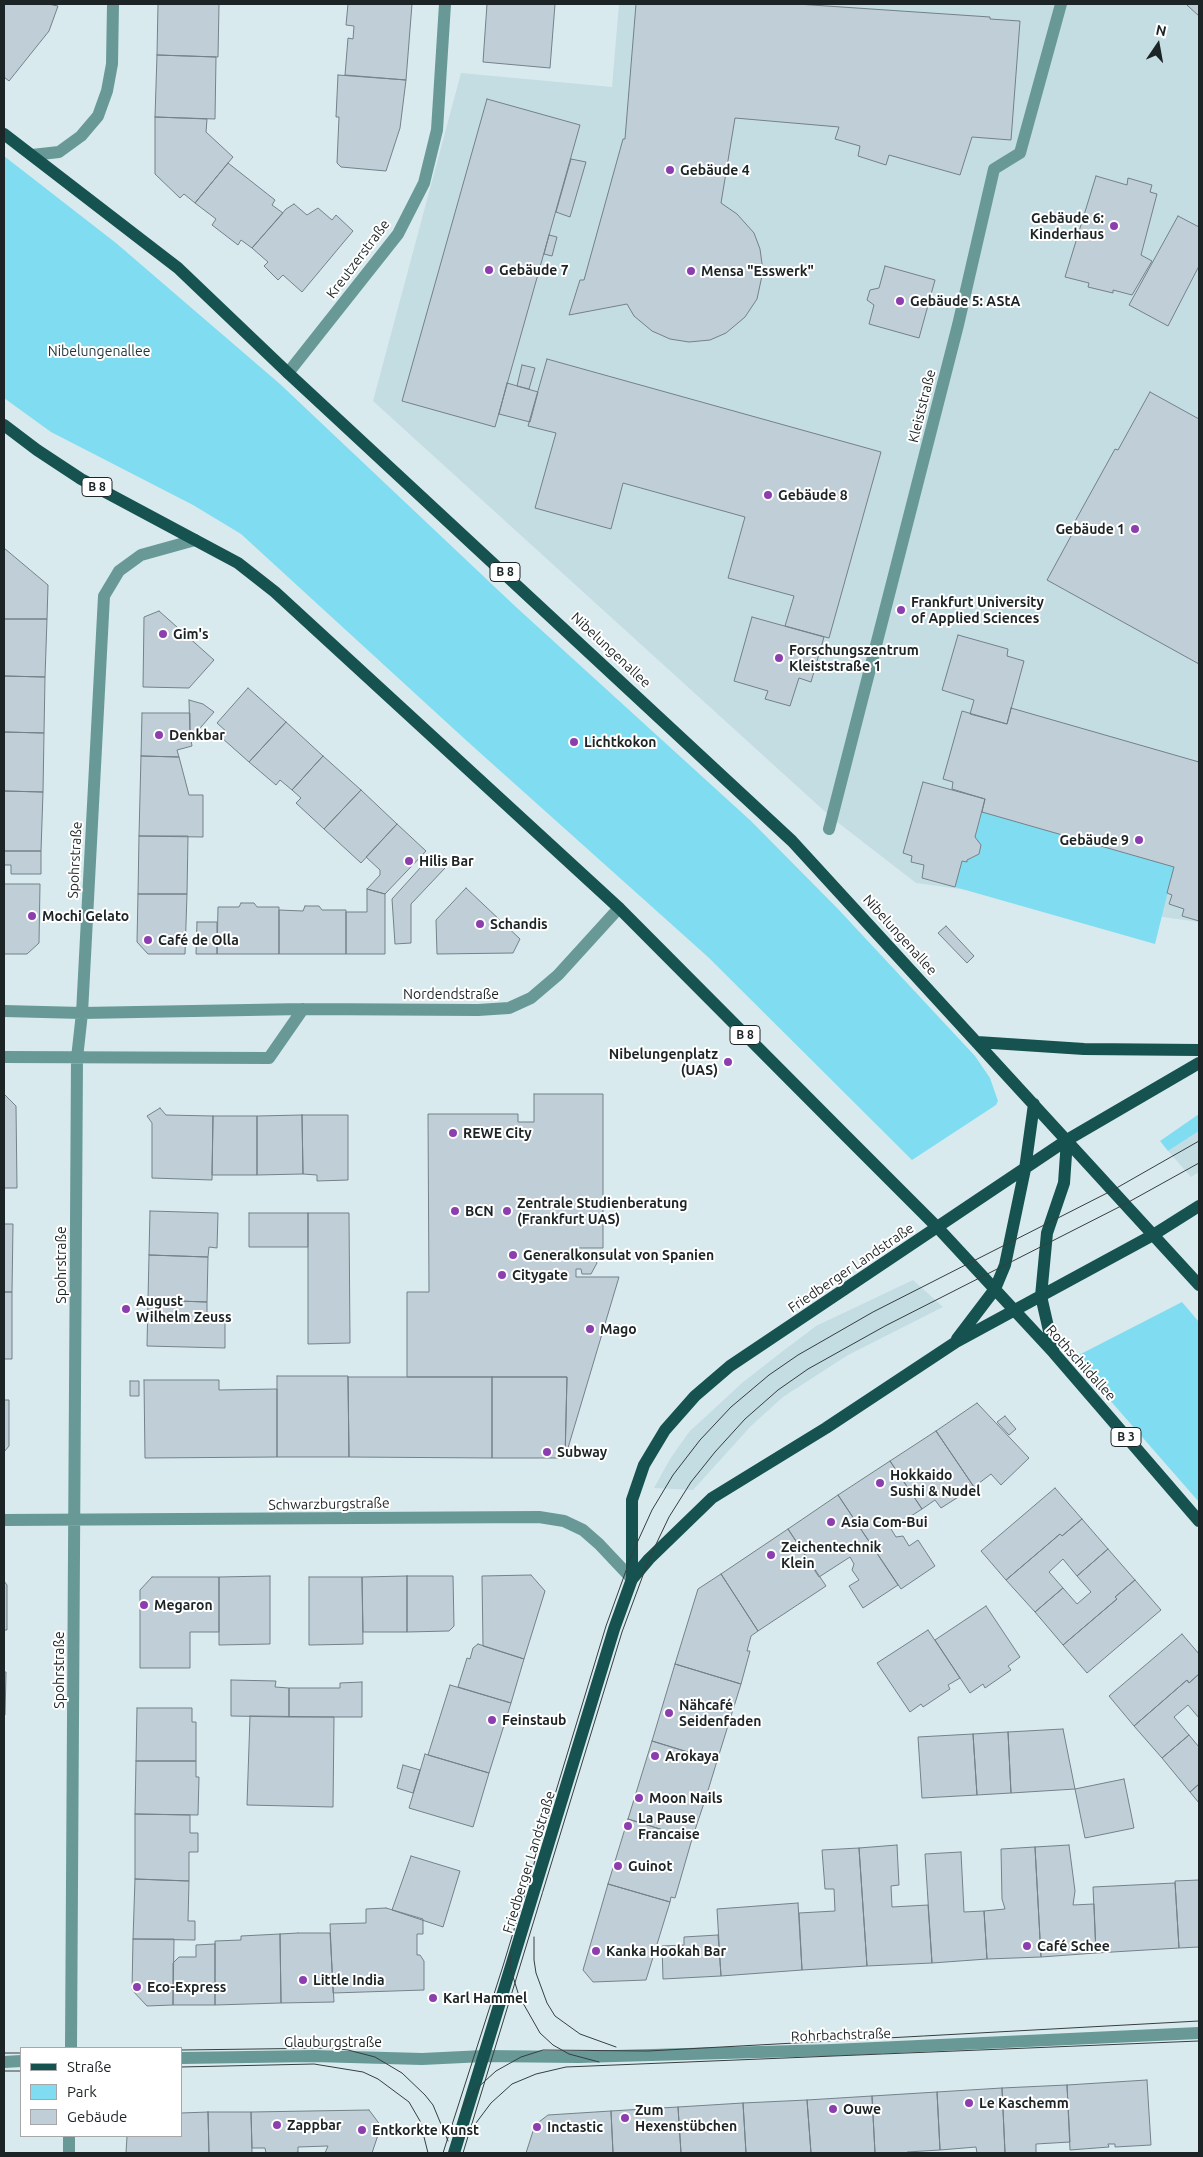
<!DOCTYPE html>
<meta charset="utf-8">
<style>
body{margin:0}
#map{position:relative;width:1203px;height:2157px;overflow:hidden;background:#d8eaee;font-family:Ubuntu,sans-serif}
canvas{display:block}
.frame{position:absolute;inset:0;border:5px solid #1d2425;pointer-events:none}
.legend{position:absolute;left:20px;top:2047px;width:162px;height:90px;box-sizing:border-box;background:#fff;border:1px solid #a5a7a8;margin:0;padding:6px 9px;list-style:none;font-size:15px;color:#1d2425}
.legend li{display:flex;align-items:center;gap:10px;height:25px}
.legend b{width:25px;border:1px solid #a5a7a8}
.north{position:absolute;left:1133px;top:20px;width:50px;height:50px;-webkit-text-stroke:4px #fff;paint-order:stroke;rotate:12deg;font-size:14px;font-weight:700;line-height:20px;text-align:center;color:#1d2425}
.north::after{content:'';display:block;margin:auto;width:18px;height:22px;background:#1d2425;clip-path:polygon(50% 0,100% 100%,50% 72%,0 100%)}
</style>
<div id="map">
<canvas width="1203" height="2157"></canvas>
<div class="frame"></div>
<ul class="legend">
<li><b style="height:6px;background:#165250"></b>Straße</li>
<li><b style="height:14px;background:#80ddf1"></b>Park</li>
<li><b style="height:14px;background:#c0ced7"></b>Gebäude</li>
</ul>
<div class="north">N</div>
</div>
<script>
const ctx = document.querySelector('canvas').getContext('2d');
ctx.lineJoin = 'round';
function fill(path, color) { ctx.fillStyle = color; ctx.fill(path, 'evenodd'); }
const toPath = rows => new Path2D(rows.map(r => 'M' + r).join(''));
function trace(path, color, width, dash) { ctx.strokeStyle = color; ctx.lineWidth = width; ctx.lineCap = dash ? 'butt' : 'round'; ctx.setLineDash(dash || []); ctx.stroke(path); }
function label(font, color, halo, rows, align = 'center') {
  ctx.font = font + ' Ubuntu,sans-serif'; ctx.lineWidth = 4; ctx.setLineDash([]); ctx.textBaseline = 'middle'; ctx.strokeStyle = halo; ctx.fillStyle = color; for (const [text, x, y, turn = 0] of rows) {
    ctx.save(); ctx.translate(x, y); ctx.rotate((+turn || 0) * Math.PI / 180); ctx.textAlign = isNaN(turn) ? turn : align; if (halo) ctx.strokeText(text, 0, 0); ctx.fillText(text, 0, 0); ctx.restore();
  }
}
fill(toPath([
 [619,4,1199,4,1199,922,916,883,832,818,373,401,461,73,612,87],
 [1199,1131,1199,1172,1191,1177,1168,1151],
 [913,1280,943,1307,848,1355,783,1397,751,1426,693,1490,654,1488,670,1459,689,1432,742,1383,779,1354,816,1326]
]), '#c3dde3');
fill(toPath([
 [4,156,116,243,280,384,516,607,751,821,839,910,975,1056,990,1078,998,1101,996,1105,912,1160,708,957,468,742,241,534,193,505,51,432,4,398],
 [982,812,1174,867,1155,944,955,887,962,861,967,862,967,860,979,854,981,845,975,837],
 [1199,1114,1199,1131,1168,1151,1160,1141],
 [1182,1302,1199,1322,1199,1502,1073,1358]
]), '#80ddf1');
const building = toPath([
 [4,4,48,4,58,6,49,31,9,81,4,77,4,4],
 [158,4,219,4,218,57,157,55,158,4],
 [348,4,412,4,406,80,345,75,348,38,353,39,354,26,346,25,348,4],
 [487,4,555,4,550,68,483,62,487,4],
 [636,4,797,4,990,17,990,19,1020,21,1011,140,972,137,960,175,889,155,886,165,858,156,860,146,835,139,839,127,735,118,721,203,737,214,754,233,760,249,763,271,757,299,745,317,726,333,710,340,689,342,670,339,652,331,634,316,627,304,569,315,580,280,584,280,623,139,625,139,636,4],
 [1186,4,1199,4,1199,16,1188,6,1186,4],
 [157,55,216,57,215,119,155,117,157,55],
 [338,75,406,80,400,128,386,171,341,167,337,163,339,117,336,117,338,75],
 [487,99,580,125,495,427,402,401,487,99],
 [155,117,207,119,206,132,233,157,195,203,184,194,180,198,155,174,155,117],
 [571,159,586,162,570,217,556,212,571,159],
 [228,163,275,200,272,205,283,213,252,248,241,240,238,245,212,225,216,219,195,203,228,163],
 [1096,176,1127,185,1128,178,1152,185,1150,192,1157,194,1141,255,1152,261,1132,295,1113,290,1113,293,1088,287,1089,283,1065,277,1096,176],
 [294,204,307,215,318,208,332,220,336,215,353,231,302,292,283,275,278,280,264,266,268,262,252,248,286,209,294,204],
 [1178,216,1199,227,1199,266,1168,326,1129,305,1178,216],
 [549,235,557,237,552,256,544,254,549,235],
 [885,266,935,280,919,338,869,324,874,305,867,300,870,290,879,288,885,266],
 [547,359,881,452,829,638,785,626,794,596,728,578,745,517,623,483,611,529,535,508,556,433,528,426,547,359],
 [522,365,535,368,529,389,517,386,522,365],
 [507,383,538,392,530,422,499,414,507,383],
 [1150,392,1199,419,1199,664,1047,580,1071,536,1068,534,1115,449,1118,450,1150,392],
 [4,548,48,585,47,619,4,619,4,548],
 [159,611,214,660,189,688,143,687,144,617,159,611],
 [752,617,824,637,811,682,799,678,790,706,765,699,768,691,734,681,752,617],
 [4,619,47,619,45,677,4,676,4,619],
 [958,635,1008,649,1007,656,1024,661,1007,724,970,714,974,700,942,690,958,635],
 [4,676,45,677,44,733,4,732,4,676],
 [248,688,286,722,249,762,222,738,227,732,217,723,248,688],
 [189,700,203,704,214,712,195,734,190,735,189,700],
 [1011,708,1199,762,1199,921,1182,916,1184,909,1169,904,1172,895,1167,893,1174,867,982,812,985,799,952,789,953,782,943,779,962,711,1007,724,1011,708],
 [142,713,190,713,190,735,192,746,177,750,179,757,141,756,142,713],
 [286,722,323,756,292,790,280,780,276,785,249,762,286,722],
 [4,732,44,733,43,792,4,791,4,732],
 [141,756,179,757,189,795,203,795,203,837,139,836,141,756],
 [323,756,361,790,324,829,296,803,301,798,292,790,323,756],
 [923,782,985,799,975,837,981,845,979,854,967,860,967,862,962,861,955,887,922,878,924,865,911,862,912,856,903,853,923,782],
 [361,790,397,824,361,863,324,829,361,790],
 [4,791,43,792,41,851,4,851,4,791],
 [397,824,426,851,385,894,367,889,380,875,380,870,366,857,397,824],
 [139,836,188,836,187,894,138,894,139,836],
 [4,851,41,851,41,874,11,874,11,865,4,865,4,851],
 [431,856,445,868,411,904,411,943,395,944,392,899,431,856],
 [4,884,40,884,39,943,27,954,4,954,4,884],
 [466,888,520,939,513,953,437,954,436,920,466,888],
 [367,889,385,894,385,954,346,954,346,912,367,912,367,889],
 [138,894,187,894,185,954,148,954,137,942,138,894],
 [241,903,254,903,257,907,279,907,279,954,217,954,218,907,239,907,241,903],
 [305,906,319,906,322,910,346,910,346,954,279,954,279,910,303,911,305,906],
 [197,922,217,922,217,954,196,954,197,922],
 [946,926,974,956,967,963,938,933,946,926],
 [4,1094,16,1106,17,1188,4,1188,4,1094],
 [534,1094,603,1094,603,1248,576,1248,576,1256,581,1256,582,1252,591,1252,597,1263,591,1274,582,1274,581,1269,576,1269,576,1277,619,1277,565,1458,567,1377,407,1377,407,1292,429,1292,428,1114,518,1114,518,1122,534,1122,534,1094],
 [160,1108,166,1115,213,1116,212,1180,152,1178,152,1123,147,1116,160,1108],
 [302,1115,303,1174,257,1175,257,1116,302,1115],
 [302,1115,348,1115,348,1180,317,1181,317,1175,303,1174,302,1115],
 [213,1116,257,1116,257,1175,212,1175,213,1116],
 [150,1211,218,1213,217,1248,209,1247,208,1257,149,1255,150,1211],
 [249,1213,308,1213,308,1247,249,1247,249,1213],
 [308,1213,349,1213,350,1343,308,1344,308,1213],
 [4,1224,13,1224,12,1292,4,1292,4,1224],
 [149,1255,208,1257,207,1302,148,1300,149,1255],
 [4,1292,12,1292,12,1359,4,1359,4,1292],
 [148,1300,207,1302,207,1318,225,1318,225,1348,147,1346,148,1300],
 [277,1376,348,1376,349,1457,277,1457,277,1376],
 [348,1377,492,1377,492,1458,349,1457,348,1377],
 [492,1377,567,1377,565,1458,492,1458,492,1377],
 [144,1380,219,1380,219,1390,277,1389,277,1457,145,1458,144,1380],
 [130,1381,139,1381,139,1396,130,1396,130,1381],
 [4,1400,9,1400,9,1446,4,1452,4,1400],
 [977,1403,1029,1458,1001,1485,991,1474,974,1487,936,1431,977,1403],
 [1005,1416,1016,1429,1009,1435,997,1422,1005,1416],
 [936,1431,974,1487,941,1508,935,1500,922,1509,890,1461,936,1431],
 [890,1461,922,1509,891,1529,896,1537,903,1536,909,1546,918,1540,935,1566,901,1589,838,1495,890,1461],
 [1055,1488,1082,1519,1062,1536,1060,1534,1006,1580,981,1551,1055,1488],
 [838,1495,898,1585,863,1608,849,1586,859,1580,852,1570,854,1564,850,1557,819,1577,788,1529,838,1495],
 [1082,1519,1108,1549,1077,1576,1063,1559,1049,1572,1063,1588,1035,1612,1006,1580,1060,1534,1062,1536,1082,1519],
 [788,1529,826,1586,758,1631,721,1574,788,1529],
 [1108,1549,1135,1580,1115,1597,1117,1599,1063,1645,1035,1612,1063,1588,1077,1604,1091,1592,1077,1576,1108,1549],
 [721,1574,758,1631,751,1636,747,1651,750,1651,741,1684,675,1664,698,1589,721,1574],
 [531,1575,545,1591,524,1659,483,1646,482,1576,531,1575],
 [270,1576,270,1644,219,1645,219,1577,270,1576],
 [407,1576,453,1576,454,1626,449,1631,407,1632,407,1576],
 [407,1576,407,1632,363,1632,362,1577,407,1576],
 [152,1577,219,1577,219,1632,190,1632,190,1668,140,1668,140,1590,152,1577],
 [309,1577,362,1577,363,1644,309,1645,309,1577],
 [1135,1580,1161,1610,1087,1673,1063,1645,1117,1599,1115,1597,1135,1580],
 [4,1581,7,1585,7,1630,4,1630,4,1581],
 [986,1606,1020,1657,1008,1666,1011,1670,985,1688,983,1684,970,1693,935,1640,986,1606],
 [928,1630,960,1678,948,1685,950,1689,923,1707,921,1704,910,1712,877,1663,928,1630],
 [1182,1634,1199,1654,1199,1674,1189,1683,1187,1680,1134,1726,1109,1696,1182,1634],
 [478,1644,524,1659,511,1703,458,1687,467,1658,470,1659,473,1648,478,1644],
 [675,1664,741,1684,717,1761,652,1741,675,1664],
 [4,1672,6,1672,5,1715,4,1715,4,1672],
 [1199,1674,1199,1718,1188,1705,1174,1717,1189,1735,1162,1758,1134,1726,1187,1680,1189,1683,1199,1674],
 [231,1680,276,1681,275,1687,289,1688,289,1717,231,1716,231,1680],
 [362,1682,362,1717,289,1717,289,1688,340,1688,340,1683,362,1682],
 [450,1685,511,1703,489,1773,428,1755,450,1685],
 [137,1708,192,1708,192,1722,196,1722,196,1761,136,1761,137,1708],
 [250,1716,334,1717,333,1807,247,1805,250,1716],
 [1063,1729,1075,1789,1011,1793,1008,1732,1063,1729],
 [1008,1732,1011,1793,977,1795,973,1734,1008,1732],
 [973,1734,977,1795,922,1798,918,1737,973,1734],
 [1189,1735,1199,1747,1199,1784,1190,1792,1162,1758,1189,1735],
 [652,1741,717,1761,706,1797,701,1795,699,1802,704,1803,692,1839,628,1819,652,1741],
 [425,1754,489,1773,473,1827,409,1808,425,1754],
 [136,1761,196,1761,196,1777,199,1777,198,1815,135,1814,136,1761],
 [403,1765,420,1770,413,1793,397,1788,403,1765],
 [1124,1779,1134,1828,1085,1838,1075,1789,1124,1779],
 [1199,1784,1199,1803,1190,1792,1199,1784],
 [135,1814,190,1815,190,1833,198,1833,198,1852,189,1852,189,1881,135,1879,135,1814],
 [628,1819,692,1839,675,1898,671,1897,670,1902,608,1884,628,1819],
 [897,1845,899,1885,891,1886,892,1907,928,1905,932,1963,867,1966,859,1848,897,1845],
 [1069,1845,1075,1891,1073,1905,1094,1904,1096,1953,1041,1957,1035,1847,1069,1845],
 [1035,1847,1041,1957,987,1959,984,1911,1005,1909,1002,1899,1001,1849,1035,1847],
 [859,1848,867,1966,802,1970,799,1913,835,1911,834,1889,825,1889,822,1850,859,1848],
 [961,1852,964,1912,984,1911,987,1959,932,1963,925,1854,961,1852],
 [411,1856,460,1871,443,1927,392,1910,411,1856],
 [135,1879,189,1881,188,1921,195,1921,195,1940,133,1939,135,1879],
 [1199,1880,1199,1947,1179,1948,1175,1881,1199,1880],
 [1175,1883,1179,1948,1096,1953,1093,1887,1175,1883],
 [608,1884,670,1902,646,1980,593,1982,583,1970,608,1884],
 [798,1903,802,1970,721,1976,717,1909,798,1903],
 [386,1908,423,1919,423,1934,417,1934,417,1955,420,1955,424,1961,424,1990,333,1993,330,1924,366,1923,366,1909,386,1908],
 [298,1933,330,1933,334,2002,281,2003,280,1934,298,1933],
 [280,1934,281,2003,215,2005,215,1941,241,1940,241,1936,280,1934],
 [718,1935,721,1976,663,1979,662,1946,684,1945,684,1937,718,1935],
 [133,1939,174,1939,173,2005,147,2006,132,1990,133,1939],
 [215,1944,215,2005,173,2005,173,1963,179,1957,196,1957,196,1945,215,1944],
 [1147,2080,1151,2145,1115,2147,1115,2144,1108,2144,1109,2147,1070,2150,1067,2085,1147,2080],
 [1067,2085,1070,2142,1036,2144,1036,2153,1005,2153,1002,2088,1067,2085],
 [1002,2088,1005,2153,977,2153,976,2147,940,2150,937,2092,1002,2088],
 [937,2092,940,2150,907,2152,907,2153,875,2153,872,2096,937,2092],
 [872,2096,875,2153,811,2153,807,2100,872,2096],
 [807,2100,811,2153,746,2153,743,2103,807,2100],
 [743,2103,746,2153,681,2153,678,2107,743,2103],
 [678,2107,681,2153,613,2153,611,2111,678,2107],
 [369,2110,381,2126,372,2153,325,2153,328,2146,298,2147,298,2152,294,2153,266,2153,265,2148,252,2148,251,2112,369,2110],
 [611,2111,613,2153,526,2153,535,2125,548,2115,611,2111],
 [208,2112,251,2112,252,2153,209,2153,208,2112],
 [208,2112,209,2153,126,2153,127,2136,181,2136,181,2113,208,2112]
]);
fill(building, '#c0ced7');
trace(building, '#748189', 1);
trace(toPath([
 [32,155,59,152,81,136,98,116,107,91,112,64,113,4],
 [288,373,398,234,424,183,437,130,445,4],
 [829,829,958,325,994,169,1020,153,1061,4],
 [4,1011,82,1013,303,1009,478,1010,509,1008,531,998,558,975,619,908],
 [4,1057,269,1058,303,1009],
 [4,1520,539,1517,564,1521,583,1530,599,1544,632,1579],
 [71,2048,77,1058,82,1013,104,596,119,571,141,555,195,540],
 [181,2058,314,2056,422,2059,484,2056,579,2057,832,2050,1199,2033],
 [4,2062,21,2061],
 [69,2153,69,2136]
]), '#689997', 12);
trace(toPath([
 [4,134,178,268,288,373,792,841,1199,1285],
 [4,425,37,450,81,479,238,563,275,592,619,908,839,1129,938,1228,1054,1353,1199,1521],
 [977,1042,1084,1049,1199,1050],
 [957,1339,995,1289,1005,1265,1025,1169,1034,1104],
 [1054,1353,1041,1296,1047,1233,1064,1183,1067,1140],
 [632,1579,649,1559,712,1498,826,1428,956,1342,1153,1235,1199,1206],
 [454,2153,614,1629,632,1579,632,1500,644,1465,665,1430,695,1396,730,1366,1067,1140,1199,1063]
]), '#165250', 12);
trace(toPath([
 [534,1937,534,1960,536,1973,547,2003,555,2016,580,2034,616,2047],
 [511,1954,510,1967,519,1996,540,2033,553,2045,569,2054,599,2062],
 [181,2050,331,2048,348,2050,375,2057,402,2073,425,2095,433,2105,448,2141],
 [4,2053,21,2053],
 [181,2067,314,2064,363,2072,378,2079,409,2102,420,2121,428,2153],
 [4,2071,21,2071],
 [462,2109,474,2091,496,2071,521,2057,543,2050,648,2051,1199,2021],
 [476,2123,491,2103,512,2084,536,2074,566,2067,1199,2041],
 [443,2153,503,1966,606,1626,632,1554,652,1510,673,1475,700,1440,731,1407,769,1375,798,1355,873,1312,1113,1190,1199,1141],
 [463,2153,622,1632,649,1559,669,1517,691,1482,715,1452,745,1419,778,1390,808,1369,885,1326,1125,1204,1199,1163]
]), '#363e3f', 1);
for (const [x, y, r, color] of [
 [670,170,5,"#8d3eae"],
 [1114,226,5,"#8d3eae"],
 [489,270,5,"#8d3eae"],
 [691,271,5,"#8d3eae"],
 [900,301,5,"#8d3eae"],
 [768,495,5,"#8d3eae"],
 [1135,529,5,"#8d3eae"],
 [901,610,5,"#8d3eae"],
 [163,634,5,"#8d3eae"],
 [779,658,5,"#8d3eae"],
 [159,735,5,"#8d3eae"],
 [574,742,5,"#8d3eae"],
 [1139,840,5,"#8d3eae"],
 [409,861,5,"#8d3eae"],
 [32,916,5,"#8d3eae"],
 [480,924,5,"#8d3eae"],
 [148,940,5,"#8d3eae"],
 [728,1062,5,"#8d3eae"],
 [453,1133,5,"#8d3eae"],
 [455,1211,5,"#8d3eae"],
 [507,1211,5,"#8d3eae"],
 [513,1255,5,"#8d3eae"],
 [502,1275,5,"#8d3eae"],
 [126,1309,5,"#8d3eae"],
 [590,1329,5,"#8d3eae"],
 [547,1452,5,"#8d3eae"],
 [880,1483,5,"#8d3eae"],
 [831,1522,5,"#8d3eae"],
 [771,1555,5,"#8d3eae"],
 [144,1605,5,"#8d3eae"],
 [669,1713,5,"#8d3eae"],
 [492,1720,5,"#8d3eae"],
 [655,1756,5,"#8d3eae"],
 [639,1798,5,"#8d3eae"],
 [628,1826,5,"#8d3eae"],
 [618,1866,5,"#8d3eae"],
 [1027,1946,5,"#8d3eae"],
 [596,1951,5,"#8d3eae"],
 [303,1980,5,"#8d3eae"],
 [137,1987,5,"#8d3eae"],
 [433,1998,5,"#8d3eae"],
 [969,2103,5,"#8d3eae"],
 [833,2109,5,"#8d3eae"],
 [625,2118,5,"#8d3eae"],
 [277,2125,5,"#8d3eae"],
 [537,2127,5,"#8d3eae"],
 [362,2130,5,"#8d3eae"]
]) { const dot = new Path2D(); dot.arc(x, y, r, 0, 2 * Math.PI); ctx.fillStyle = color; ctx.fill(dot); trace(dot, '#fff', 2); }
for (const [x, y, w] of [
 [97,487,30],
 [505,572,30],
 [745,1035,30],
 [1126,1437,30]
]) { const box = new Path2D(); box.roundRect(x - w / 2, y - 9.5, w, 19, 4); ctx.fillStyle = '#fff'; ctx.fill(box); trace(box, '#1d2425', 1); }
label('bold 12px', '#1d2425', null, [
 ["B 8",97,487],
 ["B 8",505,572],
 ["B 8",745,1035],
 ["B 3",1126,1437]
]);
label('bold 14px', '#1d2425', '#fff', [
 ["Gebäude 4",680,170],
 ["Gebäude 6:",1104,218,"right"],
 ["Kinderhaus",1104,234,"right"],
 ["Gebäude 7",499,270],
 ["Mensa \"Esswerk\"",701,271],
 ["Gebäude 5: AStA",910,301],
 ["Gebäude 8",778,495],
 ["Gebäude 1",1125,529,"right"],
 ["Frankfurt University",911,602],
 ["of Applied Sciences",911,618],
 ["Gim's",173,634],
 ["Forschungszentrum",789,650],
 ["Kleiststraße 1",789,666],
 ["Denkbar",169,735],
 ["Lichtkokon",584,742],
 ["Gebäude 9",1129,840,"right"],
 ["Hilis Bar",419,861],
 ["Mochi Gelato",42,916],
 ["Schandis",490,924],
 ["Café de Olla",158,940],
 ["Nibelungenplatz",718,1054,"right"],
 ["(UAS)",718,1070,"right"],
 ["REWE City",463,1133],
 ["Zentrale Studienberatung",517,1203],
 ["(Frankfurt UAS)",517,1219],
 ["BCN",465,1211],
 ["Generalkonsulat von Spanien",523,1255],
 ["Citygate",512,1275],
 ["August",136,1301],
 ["Wilhelm Zeuss",136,1317],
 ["Mago",600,1329],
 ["Subway",557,1452],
 ["Hokkaido",890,1475],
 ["Sushi & Nudel",890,1491],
 ["Asia Com-Bui",841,1522],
 ["Zeichentechnik",781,1547],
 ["Klein",781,1563],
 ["Megaron",154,1605],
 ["Nähcafé",679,1705],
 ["Seidenfaden",679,1721],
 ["Feinstaub",502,1720],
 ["Arokaya",665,1756],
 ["Moon Nails",649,1798],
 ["La Pause",638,1818],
 ["Francaise",638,1834],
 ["Guinot",628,1866],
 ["Café Schee",1037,1946],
 ["Kanka Hookah Bar",606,1951],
 ["Little India",313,1980],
 ["Eco-Express",147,1987],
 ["Karl Hammel",443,1998],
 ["Le Kaschemm",979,2103],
 ["Ouwe",843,2109],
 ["Zum",635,2110],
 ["Hexenstübchen",635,2126],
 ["Zappbar",287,2125],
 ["Inctastic",547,2127],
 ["Entkorkte Kunst",372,2130]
], 'left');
label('14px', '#1d2425', '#fff', [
 ["Kreutzerstraße",358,259,-53],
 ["Kleiststraße",922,406,-76],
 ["Nibelungenallee",611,650,43],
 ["Spohrstraße",75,860,-87],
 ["Nibelungenallee",900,935,48],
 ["Nordendstraße",451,994],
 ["Spohrstraße",61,1265,-90],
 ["Friedberger Landstraße",851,1268,-34],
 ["Rothschildallee",1081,1363,48],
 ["Schwarzburgstraße",329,1504,-1],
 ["Spohrstraße",59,1670,-90],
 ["Friedberger Landstraße",529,1862,-73],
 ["Rohrbachstraße",841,2035,-2],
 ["Glauburgstraße",333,2042]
]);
label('14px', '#1e3539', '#fff', [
 ["Nibelungenallee",99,351]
]);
</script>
